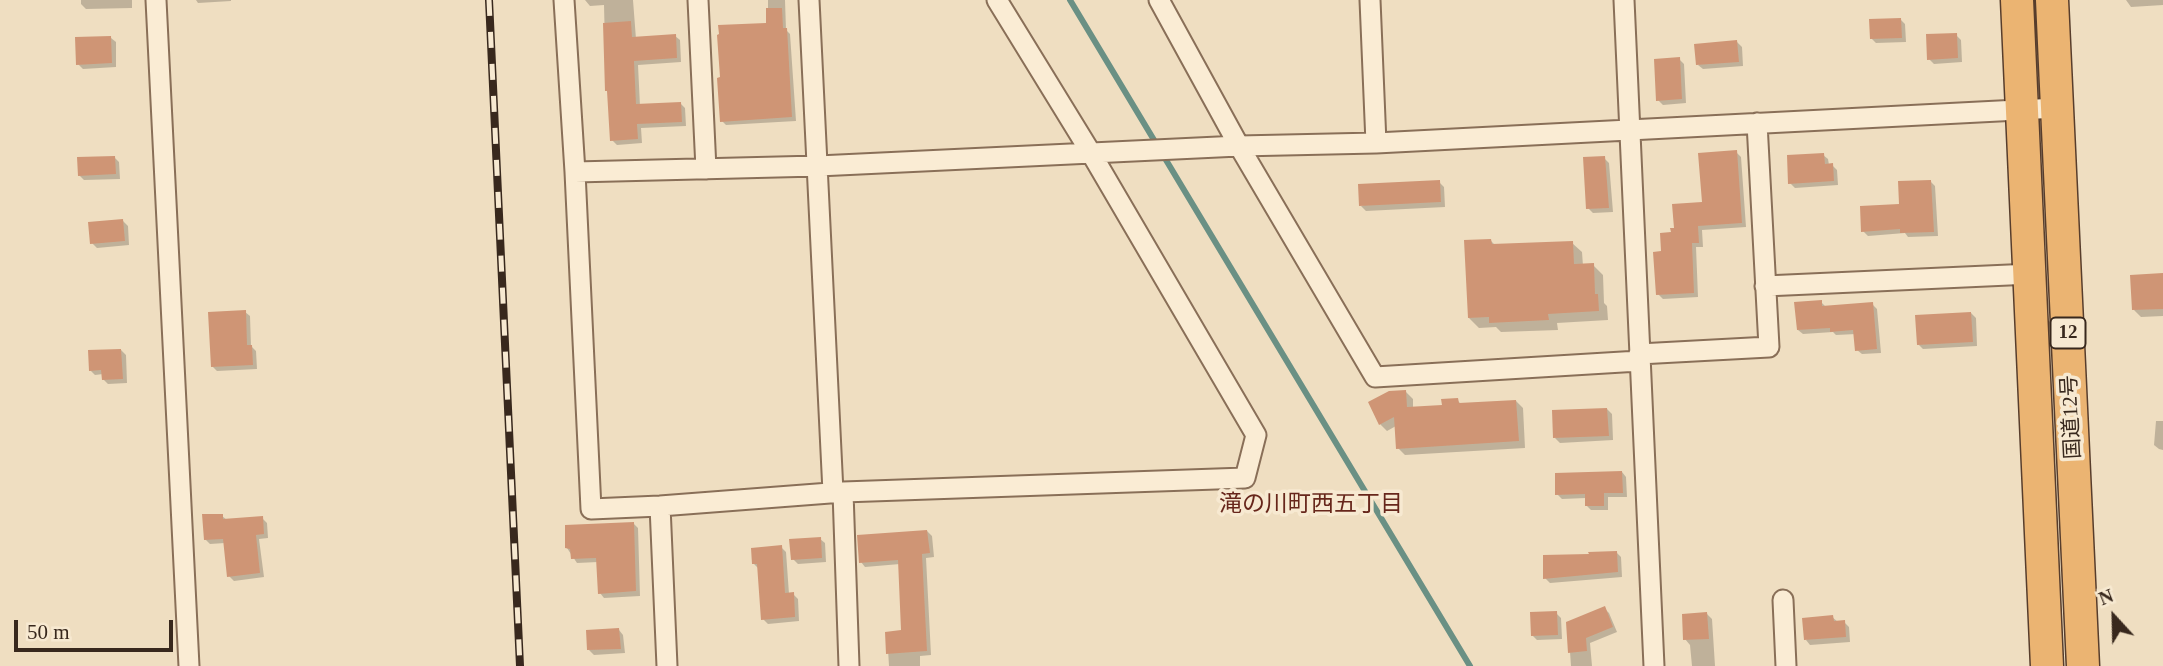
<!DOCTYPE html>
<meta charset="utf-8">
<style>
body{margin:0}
#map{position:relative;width:2163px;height:666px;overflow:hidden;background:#efdec1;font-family:"Times New Roman",serif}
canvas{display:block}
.north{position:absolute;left:2079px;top:582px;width:70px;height:70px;-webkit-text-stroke:5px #f7e9d1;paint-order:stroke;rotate:338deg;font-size:19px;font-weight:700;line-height:28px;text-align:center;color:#38281d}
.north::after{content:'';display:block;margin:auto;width:24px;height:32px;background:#38281d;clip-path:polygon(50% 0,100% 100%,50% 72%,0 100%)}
.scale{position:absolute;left:14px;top:620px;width:159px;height:32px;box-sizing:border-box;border:4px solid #38281d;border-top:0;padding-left:9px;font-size:21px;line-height:24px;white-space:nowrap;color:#38281d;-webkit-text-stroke:5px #f7e9d1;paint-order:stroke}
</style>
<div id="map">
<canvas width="2163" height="666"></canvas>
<div class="north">N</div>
<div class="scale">50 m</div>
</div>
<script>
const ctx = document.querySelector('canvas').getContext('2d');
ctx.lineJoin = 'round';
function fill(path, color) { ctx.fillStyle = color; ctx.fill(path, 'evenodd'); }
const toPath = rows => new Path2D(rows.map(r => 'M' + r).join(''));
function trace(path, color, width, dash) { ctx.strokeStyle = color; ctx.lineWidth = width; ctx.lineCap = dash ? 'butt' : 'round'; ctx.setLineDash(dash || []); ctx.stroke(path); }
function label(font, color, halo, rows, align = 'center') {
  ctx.font = font + ' "Times New Roman","Noto Sans JP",serif'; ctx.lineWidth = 7; ctx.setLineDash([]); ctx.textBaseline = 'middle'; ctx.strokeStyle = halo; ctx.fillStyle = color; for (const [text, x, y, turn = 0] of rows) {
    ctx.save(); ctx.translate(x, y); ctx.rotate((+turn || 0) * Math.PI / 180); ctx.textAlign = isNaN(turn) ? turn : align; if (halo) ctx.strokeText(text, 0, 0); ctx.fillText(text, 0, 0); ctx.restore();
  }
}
fill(toPath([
 [81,0,132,0,132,8,86,9,81,4],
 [196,0,231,0,231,1,198,3],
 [585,0,636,0,633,0,636,39,675,36,680,40,681,62,638,65,640,106,680,103,685,108,686,126,641,128,642,143,617,145,612,140,609,92,606,90,604,5,590,6],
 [768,0,785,0,786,30,790,34,796,121,726,125,722,121,768,25],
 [2126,0,2163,0,2163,5,2131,7],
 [1900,19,1905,24,1906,42,1876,43,1871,38],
 [1956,35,1961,40,1962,62,1934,64,1929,59],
 [111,38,116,42,116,67,83,69,78,64],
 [1737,42,1742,47,1743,66,1703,69,1698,65],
 [1679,59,1684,64,1686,103,1663,105,1658,100],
 [1736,152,1741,157,1746,227,1702,230,1703,247,1696,247,1698,297,1663,299,1658,294,1663,253,1672,234,1703,203],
 [1823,155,1828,159,1829,165,1832,165,1837,170,1838,185,1795,188,1790,183],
 [114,157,119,162,120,179,84,180,79,175],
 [1604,158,1609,163,1613,212,1593,213,1588,208],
 [1930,181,1935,186,1938,236,1908,237,1905,233,1868,236,1863,231,1901,206],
 [1439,182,1444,187,1445,207,1366,211,1361,206],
 [123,221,128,226,129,245,97,248,92,243],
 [1491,241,1496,246,1572,243,1582,252,1583,266,1593,265,1603,275,1604,303,1607,306,1608,320,1557,323,1558,330,1501,332,1496,327,1479,328,1469,318],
 [2163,274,2163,316,2141,317,2134,310],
 [1821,302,1826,307,1872,304,1877,309,1881,353,1862,354,1857,350,1856,334,1836,335,1833,332,1803,334,1798,330],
 [245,312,250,316,251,346,256,351,257,369,217,371,212,366],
 [1971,313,1976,318,1977,346,1923,349,1918,344],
 [121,350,126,355,127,383,108,384,103,379,103,374,95,375,90,370],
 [1406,392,1413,399,1413,408,1443,406,1457,400,1462,405,1516,401,1523,408,1525,448,1405,455,1398,448,1396,426,1387,431,1380,424],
 [1607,409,1612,414,1613,440,1560,443,1555,438],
 [2156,421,2163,421,2163,450,2159,449,2154,445],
 [1622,472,1626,477,1627,497,1608,497,1608,510,1591,510,1586,505,1586,498,1562,499,1557,494],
 [222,516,227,520,262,518,267,523,268,538,259,539,264,577,234,581,229,576,225,543,210,544,205,539],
 [633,523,638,528,640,596,604,598,600,593,598,562,577,563,567,548],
 [927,531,932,536,934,557,926,558,931,655,920,656,920,666,889,666,887,633,903,632,900,564,865,567,861,562],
 [820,539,825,543,826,562,798,564,793,559],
 [781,547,786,552,789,594,793,594,798,599,799,621,768,624,763,619,759,569,754,564],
 [1616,552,1621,557,1622,577,1550,583,1545,578],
 [1604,608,1609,613,1617,632,1590,643,1592,666,1571,666,1568,623],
 [1556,613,1561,618,1562,639,1537,640,1532,635],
 [1707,614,1712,619,1715,666,1692,666,1690,645,1685,639],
 [1832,617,1838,622,1844,622,1849,627,1850,642,1810,645,1806,640],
 [619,630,623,635,625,653,594,655,589,650]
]), '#0003');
trace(toPath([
 [1070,0,1157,145],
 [1163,155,1470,666]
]), '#6a9084', 6);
fill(toPath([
 [766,8,782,8,783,28,787,28,792,117,720,122,717,78,720,77,717,35,719,34,718,25,766,23],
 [1901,18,1902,38,1870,39,1869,19],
 [631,21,632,37,676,34,677,58,634,61,636,104,681,102,682,122,637,124,638,139,610,141,607,91,605,91,603,23],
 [1957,33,1958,58,1927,60,1926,34],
 [111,36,112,63,76,65,75,37],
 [1737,40,1739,62,1696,65,1694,44],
 [1680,57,1682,99,1656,101,1654,59],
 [1737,150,1742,223,1698,226,1699,243,1692,243,1694,293,1656,295,1653,252,1661,251,1660,233,1671,232,1670,228,1674,228,1672,204,1702,202,1698,153],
 [1824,153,1825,164,1833,163,1834,181,1788,184,1787,155],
 [115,156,116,174,78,176,77,157],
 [1605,156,1609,208,1586,209,1583,157],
 [1440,180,1441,202,1359,206,1358,184],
 [1931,180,1934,232,1900,233,1900,229,1861,232,1860,206,1899,204,1898,181],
 [123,219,125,241,90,244,88,222],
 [1491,239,1492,244,1573,241,1574,264,1594,263,1595,294,1598,294,1599,311,1548,314,1549,320,1489,323,1489,317,1468,318,1464,240],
 [2163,273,2163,309,2132,310,2130,275],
 [1822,300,1822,306,1873,302,1877,349,1855,351,1853,330,1830,332,1830,328,1797,330,1794,302],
 [246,310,247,345,252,345,253,365,211,367,208,312],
 [1971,312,1973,342,1917,345,1915,315],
 [121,349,123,379,102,380,101,370,89,371,88,350],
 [1406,390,1407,407,1442,405,1441,399,1458,398,1459,403,1516,400,1519,441,1396,449,1394,417,1379,425,1368,402,1389,391],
 [1607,408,1609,436,1553,438,1552,410],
 [1622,471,1623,493,1604,493,1604,506,1585,506,1585,494,1555,495,1555,473],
 [202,514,223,514,223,519,263,516,264,534,256,535,260,573,227,577,223,539,204,540],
 [634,522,636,591,598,594,596,558,571,559,570,549,565,548,565,525],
 [927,530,930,553,922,554,927,651,886,654,885,632,901,630,898,560,859,563,857,535],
 [821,537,822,558,791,560,789,539],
 [782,545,785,593,794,592,795,617,761,620,757,564,752,564,751,548],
 [1617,551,1618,572,1543,579,1543,555,1589,554,1588,552],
 [1605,606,1613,627,1586,638,1587,651,1568,653,1566,622],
 [1557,611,1558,635,1531,636,1530,612],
 [1707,612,1709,639,1683,640,1682,614],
 [1833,615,1834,621,1845,620,1846,637,1804,640,1802,618],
 [619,628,621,649,587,650,586,630]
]), '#cf9575');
const minor = toPath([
 [156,0,189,666],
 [564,0,575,172,591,509,660,506,843,492,1245,478,1256,435,1091,153,997,0],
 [698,0,706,169],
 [809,0,833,492],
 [1159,0,1239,146,1375,377,1639,361],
 [1370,0,1376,143],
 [1624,0,1654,666],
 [575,172,818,166,1239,146,1376,143,2057,108],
 [1765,286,2031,274],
 [1639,354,1769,347,1757,123],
 [843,492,849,666],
 [660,506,667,666],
 [1783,600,1786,666]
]);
const trunk = toPath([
 [2017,0,2047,666],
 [2052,0,2083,666]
]);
trace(minor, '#896f58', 23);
trace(trunk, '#573d2c', 35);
trace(minor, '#faecd4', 19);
trace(trunk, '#ebb472', 32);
const rail = toPath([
 [489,0,520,666]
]);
trace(rail, '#38281d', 8);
trace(rail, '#f7e9d1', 5, [16]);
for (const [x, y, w] of [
 [2068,333,35]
]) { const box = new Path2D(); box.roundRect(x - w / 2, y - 15.5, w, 31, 5); ctx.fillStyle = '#f7e9d1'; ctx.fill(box); trace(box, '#38281d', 2); }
label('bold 19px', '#38281d', null, [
 ["12",2068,333]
]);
label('21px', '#38281d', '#f7e9d1', [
 ["国道12号",2072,417,-93]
]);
label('23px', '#67261b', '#f7e9d1', [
 ["滝の川町西五丁目",1311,505]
]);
</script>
